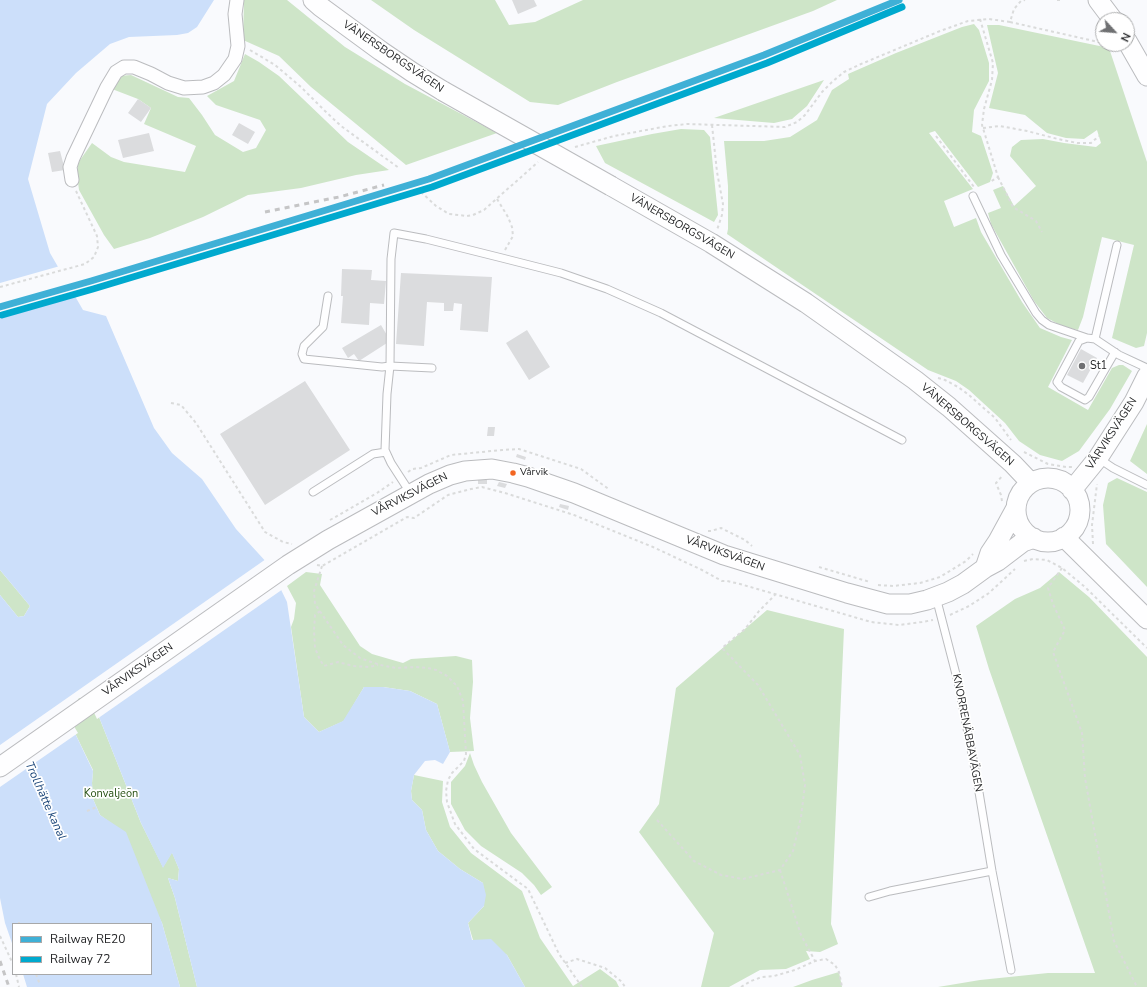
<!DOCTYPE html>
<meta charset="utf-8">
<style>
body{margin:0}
#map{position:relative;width:1147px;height:987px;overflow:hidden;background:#f9fafd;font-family:"Nunito Sans",sans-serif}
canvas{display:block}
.legend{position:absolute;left:12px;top:923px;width:140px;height:52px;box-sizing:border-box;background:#fff;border:1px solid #a7a8a9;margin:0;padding:5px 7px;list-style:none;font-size:12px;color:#242527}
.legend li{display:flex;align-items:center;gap:8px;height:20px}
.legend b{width:20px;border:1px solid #a7a8a9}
.north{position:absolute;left:1095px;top:12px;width:40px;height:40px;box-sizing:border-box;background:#fff;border:1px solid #a7a8a9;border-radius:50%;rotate:116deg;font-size:11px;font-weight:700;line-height:16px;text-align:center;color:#242527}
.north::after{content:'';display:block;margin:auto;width:14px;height:18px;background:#6f7072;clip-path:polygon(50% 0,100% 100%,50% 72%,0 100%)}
</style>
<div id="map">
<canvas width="1147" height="987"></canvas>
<ul class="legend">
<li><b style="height:5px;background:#3fb0d6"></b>Railway RE20</li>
<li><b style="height:5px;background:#00a9ce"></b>Railway 72</li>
</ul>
<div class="north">N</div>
</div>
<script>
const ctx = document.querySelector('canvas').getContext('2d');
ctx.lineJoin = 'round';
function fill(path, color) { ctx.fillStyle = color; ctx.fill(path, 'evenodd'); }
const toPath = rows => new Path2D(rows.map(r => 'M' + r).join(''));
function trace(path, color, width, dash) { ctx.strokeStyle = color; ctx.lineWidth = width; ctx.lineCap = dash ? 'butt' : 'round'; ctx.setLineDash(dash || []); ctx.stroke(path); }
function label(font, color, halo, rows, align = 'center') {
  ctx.font = font + ' "Nunito Sans",sans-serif'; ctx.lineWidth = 3.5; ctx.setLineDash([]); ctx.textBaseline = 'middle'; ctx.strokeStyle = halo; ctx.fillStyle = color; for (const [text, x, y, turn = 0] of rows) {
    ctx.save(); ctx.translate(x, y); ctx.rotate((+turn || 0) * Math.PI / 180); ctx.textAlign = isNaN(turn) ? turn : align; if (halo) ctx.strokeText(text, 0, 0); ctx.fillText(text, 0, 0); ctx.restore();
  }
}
fill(toPath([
 [244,0,287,0,345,47,405,84,497,133,406,165,311,87,279,56,243,40],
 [371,0,495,0,509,25,535,22,583,0,837,0,813,11,617,82,558,105,530,102,414,30],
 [974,24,979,30,989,63,989,81,974,110,972,132,981,136,993,173,990,182,978,187,935,131,929,133,973,189,944,201,954,227,976,218,981,232,1022,302,1040,328,1061,337,1072,340,1048,387,1088,410,1112,368,1119,365,1123,365,1132,371,1110,409,1079,451,1062,461,1040,455,1019,441,1005,423,969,390,956,381,928,370,727,234,728,229,728,186,724,141,764,141,790,137,817,120,832,90,849,79,848,74,896,53,962,27],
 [987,25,999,25,1109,48,1147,162,1147,333,1144,346,1136,348,1112,338,1134,245,1102,237,1083,317,1078,330,1064,327,1047,318,1034,301,991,224,988,213,1001,208,993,190,1003,186,1014,206,1036,186,1010,156,1012,147,1021,140,1043,139,1064,143,1096,147,1101,143,1097,130,1084,139,1066,138,1047,133,1025,115,989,108,998,73],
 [245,54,259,62,279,76,348,142,389,170,356,175,301,188,248,195,203,217,150,238,114,249,104,235,79,190,77,175,78,163,92,143,111,157,124,162,185,172,196,146,144,124,151,108,138,99,112,89,119,76,131,75,178,97,189,98,202,115,215,135,243,152,256,148,266,130,260,120,216,105,207,96,234,81],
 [824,80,807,106,792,119,774,123,714,118],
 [681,129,704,130,710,137,718,215,714,222,605,163,596,146,652,134],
 [1147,424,1147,474,1130,461],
 [1117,478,1147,492,1147,587,1106,544,1103,505,1108,483],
 [0,570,30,606,24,616,18,617,0,595],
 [306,572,322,574,320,585,360,646,372,654,403,663,411,659,456,656,472,660,473,682,470,718,474,751,450,752,437,704,410,691,383,687,364,687,344,721,319,732,304,717,291,627,294,619,296,603,287,586],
 [1059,572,1089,597,1147,657,1147,987,938,987,980,980,1048,973,1095,973,989,669,976,626,1015,599,1040,588],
 [767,610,844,629,831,924,838,944,820,952,806,951,810,959,786,969,760,970,729,987,701,987,714,933,639,832,659,804,676,688],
 [78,696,88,696,99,717,141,823,163,867,172,852,179,869,178,881,168,878,175,898,197,987,180,987,162,923,108,821,100,815,93,799,92,783,93,770,73,729,71,706],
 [470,753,474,765,482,782,511,833,552,887,541,895,534,885,522,873,481,846,465,830,451,804,451,782,465,766],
 [414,775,443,781,442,802,450,827,471,853,522,891,540,938,573,986,600,969,616,981,619,987,525,987,507,955,473,940,468,923,484,906,483,883,460,869,438,851,426,830,422,810,412,800,411,791],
 [839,972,842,987,793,987,812,980]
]), '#cee5c8');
fill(toPath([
 [0,0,214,0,197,27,188,33,177,35,129,37,110,44,76,73,47,104,28,179,50,253,83,310,106,316,154,428,172,453,202,479,236,529,269,565,287,602,304,717,319,732,343,721,364,687,383,687,410,691,437,704,450,752,443,764,435,760,425,761,414,775,411,791,412,800,422,810,426,830,438,851,460,869,483,883,486,895,484,906,468,923,472,940,491,939,507,955,525,987,197,987,175,898,168,878,178,881,179,869,172,853,163,868,141,823,99,717,88,696,78,696,71,706,73,729,93,771,92,783,93,799,100,815,126,832,162,923,180,987,27,987,23,974,151,974,151,924,13,924,13,946,5,923,0,898,0,595,18,617,24,616,30,606,0,570]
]), '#ccdffa');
fill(toPath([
 [60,266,75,293,0,314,0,283],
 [266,559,270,563,283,589,97,719,87,698,79,698,73,707,75,728,78,733,0,787,0,745]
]), '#f9fafd');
fill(toPath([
 [512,0,534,0,537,6,518,14],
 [138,99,151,108,141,122,128,113],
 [239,123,255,132,248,144,232,135],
 [149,133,154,151,123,158,118,140],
 [60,151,65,170,52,172,48,153],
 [342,269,372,270,371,280,386,281,384,304,370,303,369,325,341,323,343,296,341,296],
 [401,273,492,277,488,332,460,330,462,304,454,303,453,311,444,311,444,303,427,302,424,346,396,344],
 [381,325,388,337,387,343,359,361,354,354,348,358,342,348],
 [527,330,550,367,529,380,506,343],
 [1081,349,1097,358,1083,383,1067,375],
 [305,381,350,450,265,505,220,434],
 [488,427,495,427,494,436,487,436],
 [517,454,526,457,525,460,516,457],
 [478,480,487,480,487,484,478,484],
 [499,482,507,484,505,488,497,486],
 [560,504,569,506,568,510,559,507]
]), '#dbdcde');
const lane = toPath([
 [973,196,1001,255,1036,313,1042,320,1049,325,1087,338],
 [328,296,323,327,304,346,302,354,304,359,382,367,390,366,387,394,385,450,391,463,411,494],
 [1095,339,1117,245],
 [1115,352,1089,397,1085,400,1061,387,1057,382,1079,341,1087,338,1095,339,1119,355,1147,368],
 [432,368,390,366,391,259,394,233,426,239,502,258,561,273,607,289,661,313,902,440],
 [1098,458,1113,468,1147,485],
 [313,492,373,454,386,452],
 [936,597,958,682,977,780,992,871,1011,970],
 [869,897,890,891,992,871]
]);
const street = toPath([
 [72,180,70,167,73,158,107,87,116,72,124,67,134,67,151,74,168,83,184,88,203,87,214,83,224,75,235,59,238,46,235,14,237,0]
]);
const secondary = toPath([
 [313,0,321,7,381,51,412,72,443,91],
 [1098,0,1113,20],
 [1127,41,1147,76],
 [611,186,711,243,806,303,915,380,949,407,1013,464,1031,483],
 '1016 510a32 32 0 1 1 64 0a32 32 0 1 1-64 0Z',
 [1072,490,1098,458,1134,402,1147,376],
 [1064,537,1147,619],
 [985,568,990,553,998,541,1016,508],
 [0,767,288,565,328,540,429,484,450,475,465,471,492,469,513,473,528,477,574,493,724,555,847,593,888,604,910,604,927,600,948,592,963,584,985,568,998,561,1023,542,1034,538]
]);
trace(lane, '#bbbcbf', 9);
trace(street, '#bbbcbf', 15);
trace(secondary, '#bbbcbf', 21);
trace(toPath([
 [1057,0,1063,0],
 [980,19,993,63,992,80,984,109,982,125,998,177,990,182],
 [1010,22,1103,43],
 [250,50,275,65,301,87,325,111,341,126,399,168],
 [712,125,717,172,723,204,722,215,717,230],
 [983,128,1000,126,1027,131,1058,139,1077,143,1091,143,1099,136],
 [936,136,974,187],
 [575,147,614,136,668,126,687,124,785,127,797,122,805,115,822,92,832,82,844,72,861,64,940,31,968,21,989,19,1010,22,1014,9,1021,1,1025,0],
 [998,177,1013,207,1036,221,1042,232],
 [421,192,436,206,449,214,467,216,473,215,484,210,538,162],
 [497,199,508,217,512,227,513,236,505,250],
 [0,287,85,264,94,257,98,247,97,236,76,191],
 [938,378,945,380,958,387,969,395,995,418,1011,440],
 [171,403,181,405,196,423,265,532,283,542,292,544],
 [1024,452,1048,464,1066,467,1072,467],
 [408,472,412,469,421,468,451,455,502,450,519,449,581,469,610,490],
 [1002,501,1001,495,996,483,1003,475],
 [330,520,377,493,393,482],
 [708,531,711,531,721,528,745,540,752,546],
 [1093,544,1092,525,1097,484],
 [1024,561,1033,559,1047,560,1062,568,1085,587,1147,648],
 [317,565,322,566,331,561,407,517,414,518,448,495,471,489,482,487,505,493,574,515,653,547,702,570,722,581,727,581,740,584,871,622,899,625,922,622,933,620],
 [322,566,314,591,315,604,343,645,360,658,380,665,396,668,416,667,428,668,436,670,447,676,457,686,463,701,466,754,464,761,452,773,448,780,446,791,447,802,455,824,474,849,528,889,559,954,582,987],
 [819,567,870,582],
 [1062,568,1048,588,1053,604,1065,630,1053,652,1082,733,1085,778,1114,941,1137,987],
 [878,585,893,586,920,583,940,577,966,561,973,554],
 [320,611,315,615,314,630,315,648,320,660,324,666,338,662,353,666,369,667,378,665],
 [950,615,969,606,989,593,1015,569],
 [87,811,97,807],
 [657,820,694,861,721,875,743,879,780,870,793,851,801,817,805,785,800,755,758,685,722,648,745,629,759,611,775,595],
 [780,870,801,935,815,961],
 [19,922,19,924],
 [0,936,13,964],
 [565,963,577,959,605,968,622,982,625,987],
 [16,974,19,987],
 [36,974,40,985],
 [741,987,751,981,762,977,774,976,795,970,815,961,826,959,835,965,839,972,842,987]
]), '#dadbdb', 2, [3, 3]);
trace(lane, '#fefeff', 7);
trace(street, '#fefeff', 13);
trace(secondary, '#fefeff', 19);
trace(toPath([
 [265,212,339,197,384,185],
 [0,961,9,987]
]), '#c5c5c6', 3, [5, 5]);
const secondaryBridge = toPath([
 [443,91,611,186]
]);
trace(secondaryBridge, '#bbbcbf', 21, []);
trace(secondaryBridge, '#fefeff', 19);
trace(toPath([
 [0,307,91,281,429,179,764,55,899,0]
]), '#3fb0d6', 7);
trace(toPath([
 [2,315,93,289,432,187,767,63,902,7]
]), '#00a9ce', 7);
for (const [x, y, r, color] of [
 [1082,366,4,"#6f7072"],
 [513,473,3.5,"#f26522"]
]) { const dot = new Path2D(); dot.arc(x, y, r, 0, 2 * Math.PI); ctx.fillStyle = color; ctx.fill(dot); trace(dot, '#fff', 1.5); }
label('10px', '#242527', '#fff', [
 ["Vårvik",520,473]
], 'left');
label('11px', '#242527', '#fff', [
 ["VÄNERSBORGSVÄGEN",393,57,34],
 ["VÄNERSBORGSVÄGEN",682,227,30],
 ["VÄNERSBORGSVÄGEN",967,425,41],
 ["VÅRVIKSVÄGEN",1112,434,-57],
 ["VÅRVIKSVÄGEN",410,495,-27],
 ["VÅRVIKSVÄGEN",725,554,20],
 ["VÅRVIKSVÄGEN",138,670,-35],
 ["KNORRENÄBBAVÄGEN",967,733,79]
]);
label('11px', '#242527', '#fff', [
 ["St1",1090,366]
], 'left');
label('11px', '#265013', '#fff', [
 ["Konvaljeön",111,794]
]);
label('italic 12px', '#154176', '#fff', [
 ["Trollhätte kanal",45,801,66]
]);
</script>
